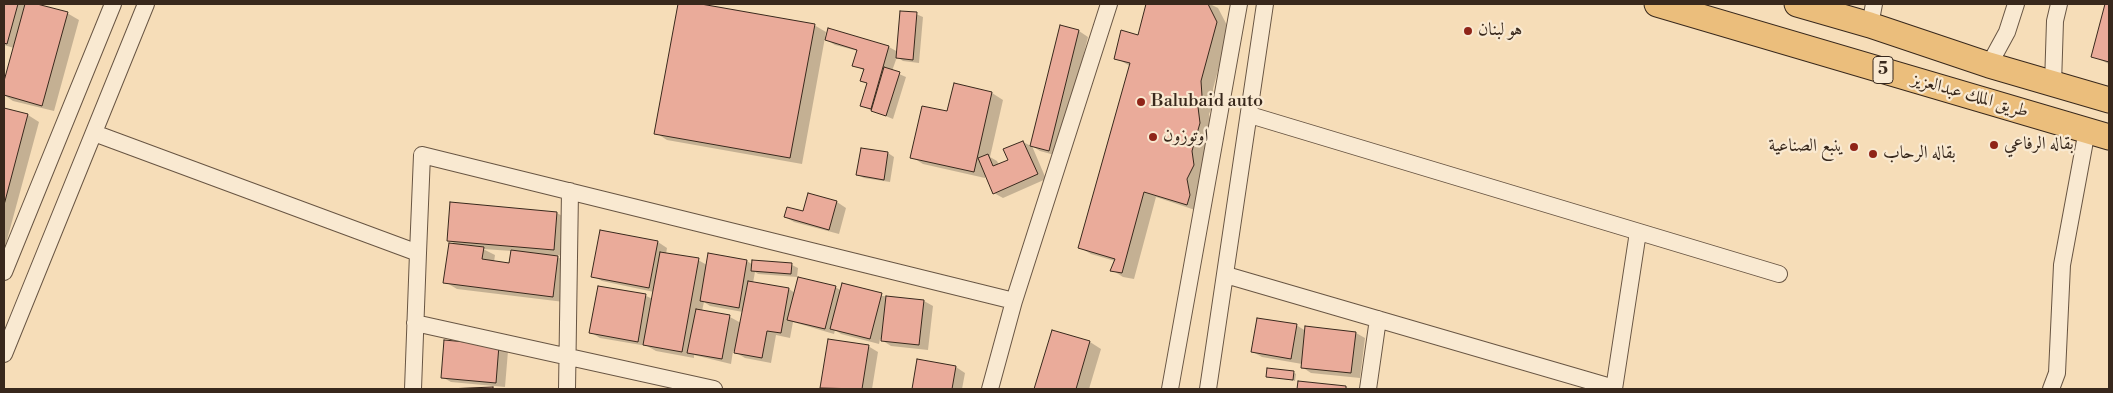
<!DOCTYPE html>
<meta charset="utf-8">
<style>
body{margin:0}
#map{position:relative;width:2113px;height:393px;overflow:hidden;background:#f6ddb8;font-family:"Libre Bodoni",serif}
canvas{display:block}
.frame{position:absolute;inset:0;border:5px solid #38281c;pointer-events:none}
</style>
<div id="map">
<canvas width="2113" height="393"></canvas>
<div class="frame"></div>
</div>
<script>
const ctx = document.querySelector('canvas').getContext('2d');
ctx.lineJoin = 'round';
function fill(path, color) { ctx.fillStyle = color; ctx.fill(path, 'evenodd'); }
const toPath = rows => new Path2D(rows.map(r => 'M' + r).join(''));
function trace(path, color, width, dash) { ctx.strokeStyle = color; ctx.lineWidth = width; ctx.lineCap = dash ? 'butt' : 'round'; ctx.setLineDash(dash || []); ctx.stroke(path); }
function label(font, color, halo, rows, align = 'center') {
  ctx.font = font + ' "Libre Bodoni",Amiri,serif'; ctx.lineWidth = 4.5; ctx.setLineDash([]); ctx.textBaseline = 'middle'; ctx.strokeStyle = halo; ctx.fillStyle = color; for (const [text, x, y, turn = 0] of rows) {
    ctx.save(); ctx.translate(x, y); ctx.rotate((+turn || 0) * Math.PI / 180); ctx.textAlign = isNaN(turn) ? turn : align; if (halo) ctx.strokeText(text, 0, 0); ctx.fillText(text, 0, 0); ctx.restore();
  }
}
fill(toPath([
 [4,4,32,4,67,13,79,20,54,111,13,101,4,95,4,86,14,48,4,45],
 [679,4,694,4,814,25,826,32,802,164,667,140,656,133],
 [1148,4,1210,4,1218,8,1229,29,1213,89,1214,103,1209,114,1212,130,1198,211,1156,197,1134,279,1123,277,1112,270,1115,261,1091,254,1079,247,1130,66,1116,58,1139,36],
 [2106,4,2109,4,2109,64,2092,56],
 [916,14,923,17,919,63,903,61,897,57,892,71,906,77,893,119,861,106,868,84,862,80,865,71,854,65,858,51,835,45,825,39,826,39,829,30,889,47,898,52],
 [1061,27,1079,31,1088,37,1058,156,1040,151,1032,146,1046,179,1003,198,994,193,986,175,985,178,923,164,912,157,948,113,992,93,1003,100,990,157,997,161,999,165,1009,161,1023,142,1031,146],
 [4,109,28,115,39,122,4,251],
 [888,153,894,157,890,182,864,178,858,175],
 [809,195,837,202,846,208,839,234,794,222,785,217,804,213],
 [452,204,557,213,569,220,565,256,554,255,570,264,564,302,457,289,445,282,458,245,448,240],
 [483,249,512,251,511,264,494,262,495,255],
 [601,231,658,242,667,248,666,254,698,260,707,265,709,255,747,261,753,265,792,265,798,268,797,277,758,274,755,272,753,283,789,289,795,293,835,287,842,291,924,301,933,306,928,350,891,346,880,339,879,344,841,334,835,330,834,334,793,322,790,338,776,335,771,363,745,358,733,351,731,364,694,355,694,358,656,351,647,346,600,338,590,332,599,287,646,296,653,299,654,292,602,281,593,276],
 [704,302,710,306,743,312,741,323,730,317,702,311],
 [1296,325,1306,331,1307,327,1356,333,1365,338,1360,378,1311,373,1302,367,1302,364,1262,357,1253,352],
 [1053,332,1090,342,1101,349,1089,389,1036,389],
 [446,341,508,351,505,387,451,382,442,377],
 [868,346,878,352,872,389,821,388],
 [918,361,956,367,965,373,962,389,913,389],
 [1293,372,1296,374,1295,381,1267,376],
 [1299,382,1346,387,1349,389,1299,389]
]), '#0003');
const building = toPath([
 [4,4,18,4,7,44,4,43,4,4],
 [25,4,37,4,68,12,42,106,4,95,4,81,25,4],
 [678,4,701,4,815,24,790,158,654,134,678,4],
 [1146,4,1208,4,1217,22,1201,81,1202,96,1198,107,1200,123,1192,151,1194,165,1187,179,1190,195,1187,205,1144,192,1122,273,1110,271,1115,259,1078,248,1130,63,1114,59,1121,30,1138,35,1146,4],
 [2105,4,2109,4,2109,62,2091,57,2105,4],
 [900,11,917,12,913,60,896,58,900,11],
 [1060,25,1079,30,1049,151,1030,146,1060,25],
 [828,28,889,46,871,109,860,106,867,83,860,81,864,69,852,66,857,50,825,40,828,28],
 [884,67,900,72,886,116,871,111,884,67],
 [954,83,992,92,974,172,910,158,922,106,947,111,954,83],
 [4,108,28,114,4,205,4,108],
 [1023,141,1038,174,993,194,978,158,988,154,993,166,1008,160,1003,149,1023,141],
 [861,148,888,152,884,180,856,175,861,148],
 [808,193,837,201,829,230,784,217,787,207,803,211,808,193],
 [450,202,557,212,554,250,447,241,450,202],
 [600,230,658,241,649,288,591,277,600,230],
 [449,243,484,247,482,259,509,263,511,250,558,256,553,297,443,283,449,243],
 [660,252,699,258,682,352,643,345,660,252],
 [708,253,747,260,739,308,700,301,708,253],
 [752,260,792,263,791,274,751,271,752,260],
 [798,277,836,286,825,329,787,320,798,277],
 [748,281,789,288,781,333,767,331,762,358,734,353,748,281],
 [842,283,882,293,870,339,830,329,842,283],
 [598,286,646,294,638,342,589,333,598,286],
 [886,296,924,300,919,345,881,341,886,296],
 [696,309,730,315,722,359,687,353,696,309],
 [1257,318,1297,324,1291,359,1251,352,1257,318],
 [1305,326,1356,332,1351,373,1301,368,1305,326],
 [1052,330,1090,341,1076,389,1034,389,1052,330],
 [828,339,869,345,862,389,820,388,828,339],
 [444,340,499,345,496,383,441,378,444,340],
 [917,359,956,366,952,389,912,389,917,359],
 [1267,368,1294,371,1293,380,1266,377,1267,368],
 [1298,381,1346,386,1346,389,1297,389,1298,381],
 [493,387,493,389,447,389,493,387]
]);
fill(building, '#eaab9a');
trace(building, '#38281c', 1);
const minor = toPath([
 [1870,25,1874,4],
 [1989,65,2007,32,2016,4],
 [2053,84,2055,21,2059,4],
 [1250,115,1779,274],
 [94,133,418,253,413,389],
 [418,253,422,155,1014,301],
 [4,272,113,4],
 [1226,275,1614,388],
 [415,323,714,389],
 [4,354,146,4],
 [567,389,570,191],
 [990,389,1014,301,1109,4],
 [1170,389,1239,4],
 [1208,389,1265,4],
 [1368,389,1378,319],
 [1614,389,1638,232],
 [2051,389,2057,373,2062,265,2087,130]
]);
const highway = toPath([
 [1657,4,2109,137],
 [1797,4,1870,25,1989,65,2109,100]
]);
trace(minor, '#685543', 18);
trace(highway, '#38281c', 27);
trace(minor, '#f9e9d1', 16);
trace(highway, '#ebbe7c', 25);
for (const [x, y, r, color] of [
 [1468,31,5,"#8f2418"],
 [1141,102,5,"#8f2418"],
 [1153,137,5,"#8f2418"],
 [1994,145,5,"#8f2418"],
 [1854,147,5,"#8f2418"],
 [1873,154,5,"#8f2418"]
]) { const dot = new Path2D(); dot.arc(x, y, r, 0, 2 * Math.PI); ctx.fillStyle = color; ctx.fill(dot); trace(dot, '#f9e9d1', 2); }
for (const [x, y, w] of [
 [1883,70,20]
]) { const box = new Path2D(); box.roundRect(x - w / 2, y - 13.5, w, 27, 4); ctx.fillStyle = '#f9e9d1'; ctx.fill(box); trace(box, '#38281c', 1); }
label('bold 16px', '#38281c', null, [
 ["5",1883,70]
]);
label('18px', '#38281c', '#f9e9d1', [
 ["هو لبنان",1478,31],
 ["Balubaid auto",1151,102],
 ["اوتوزون",1163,137],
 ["بقاله الرفاعي",2004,145],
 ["ينبع الصناعية",1844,147,"right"],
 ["بقاله الرحاب",1883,154]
], 'left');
label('18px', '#38281c', '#f9e9d1', [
 ["طريق الملك عبدالعزيز",1970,96,16]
]);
</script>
